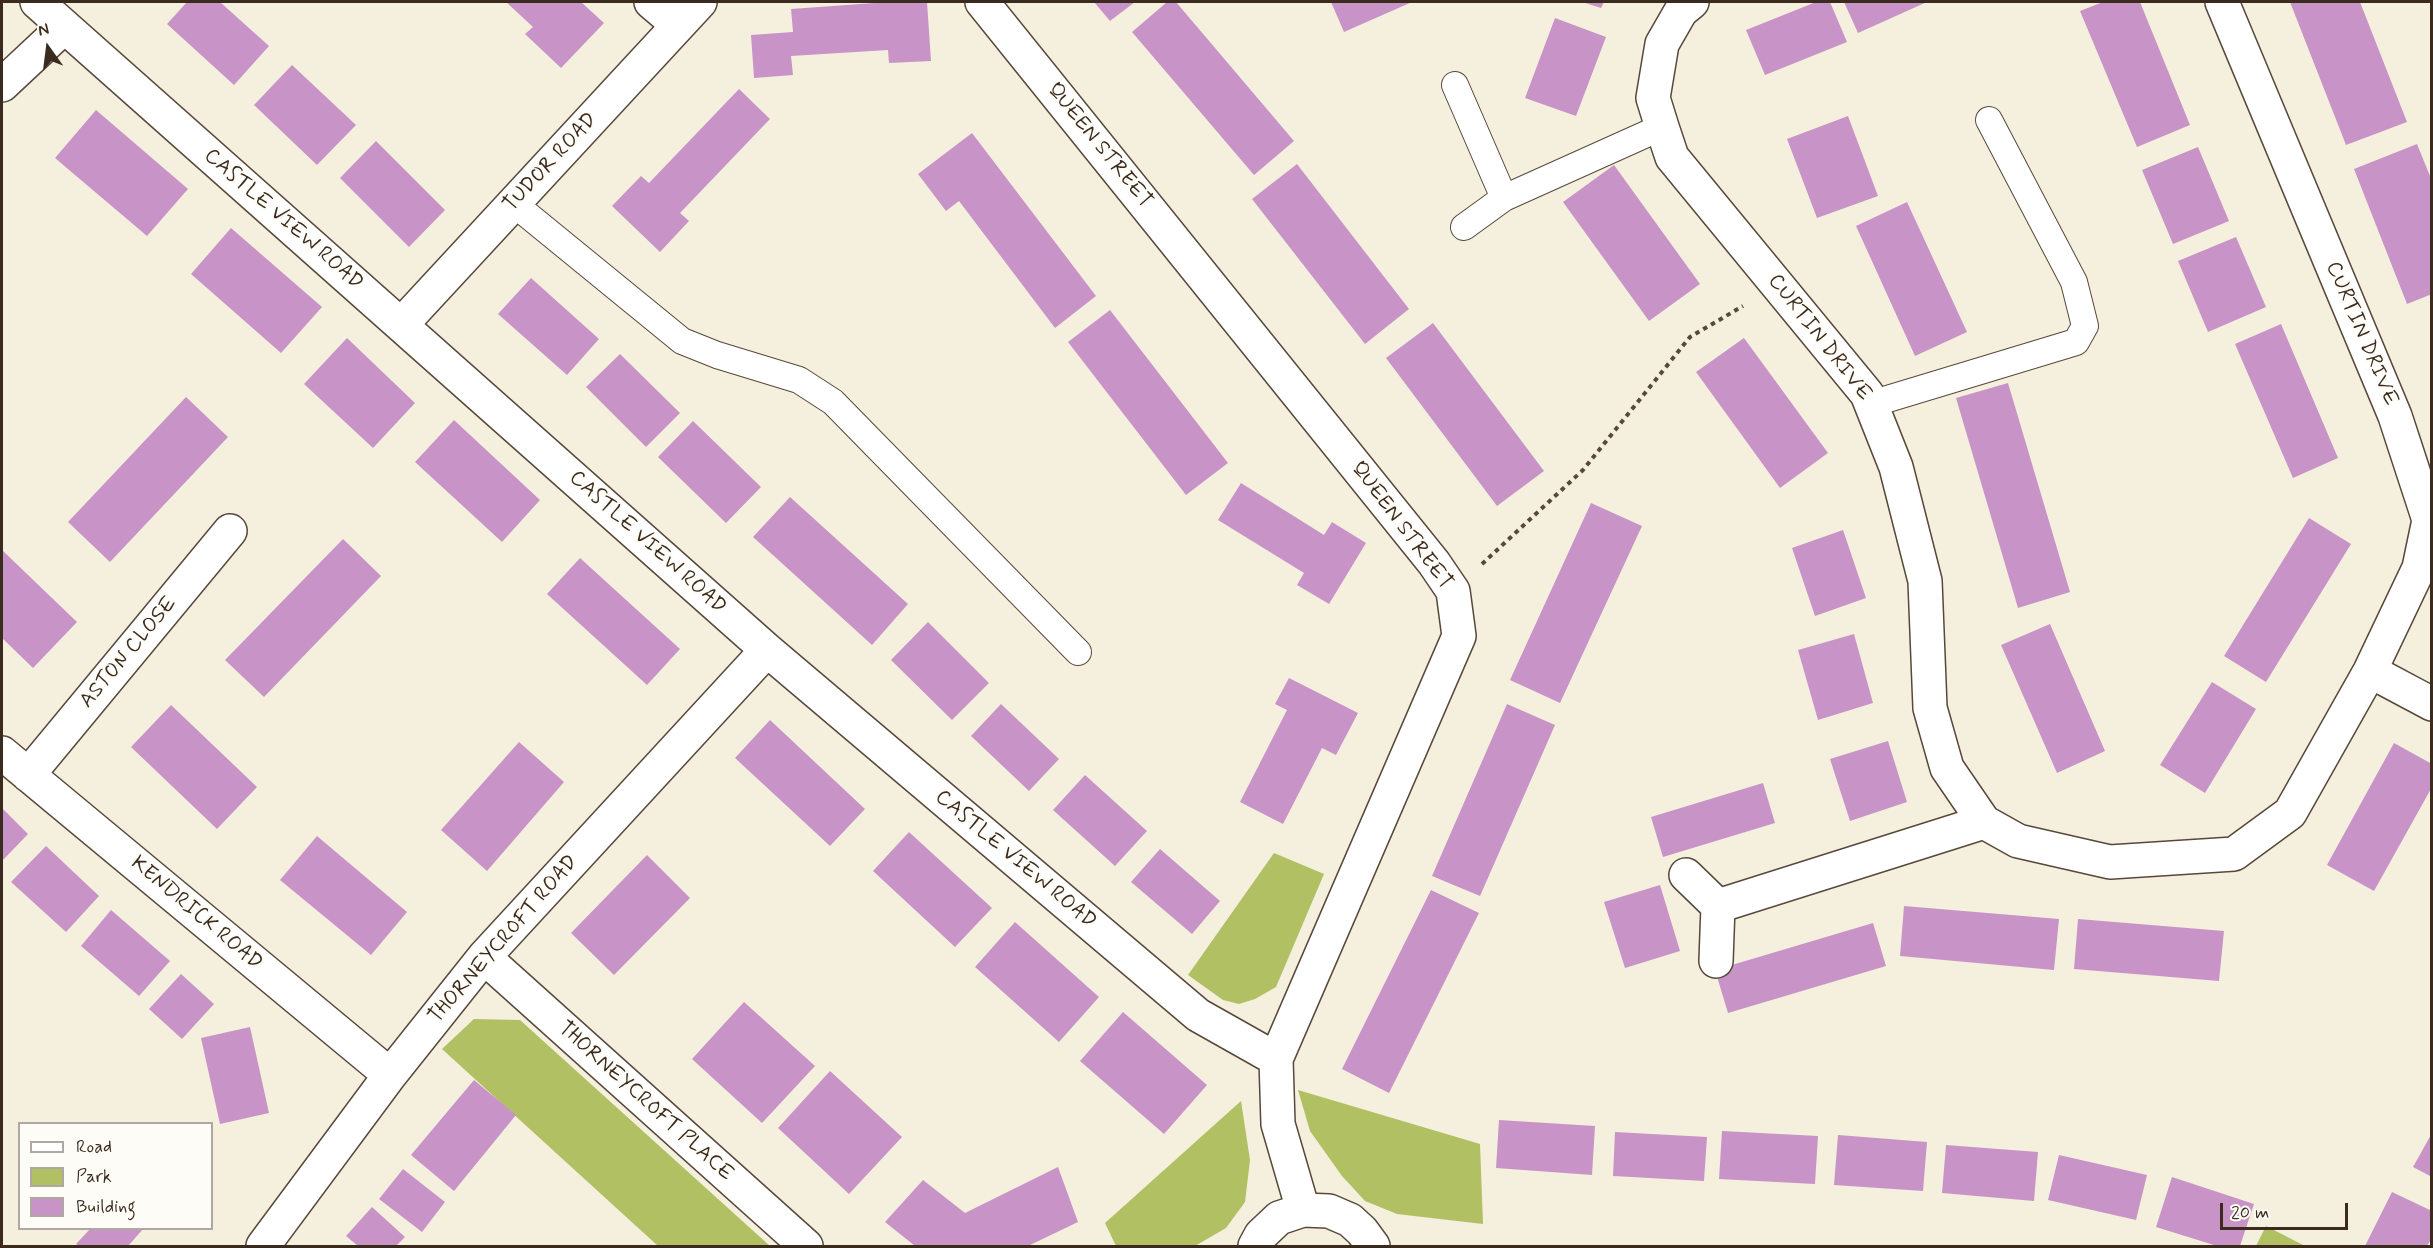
<!DOCTYPE html>
<style>
body{margin:0}
#map{position:relative;width:2433px;height:1248px;overflow:hidden;background:#f5efdd;font-family:Mynerve,sans-serif}
canvas{display:block}
.frame{position:absolute;inset:0;border:3px solid #3b2a1e;pointer-events:none}
.legend{position:absolute;left:18px;top:1122px;width:195px;height:108px;box-sizing:border-box;background:#fdfcf7;border:2px solid #afa8a0;margin:0;padding:8px 10px;list-style:none;font-size:18px;color:#3b2a1e}
.legend li{display:flex;align-items:center;gap:12px;height:30px}
.legend b{width:30px;border:2px solid #afa8a0}
.north{position:absolute;left:18px;top:18px;width:60px;height:60px;-webkit-text-stroke:4px #fdfcf7;paint-order:stroke;rotate:346deg;font-size:16px;font-weight:700;line-height:24px;text-align:center;color:#3b2a1e}
.north::after{content:'';display:block;margin:auto;width:21px;height:27px;background:#3b2a1e;clip-path:polygon(50% 0,100% 100%,50% 72%,0 100%)}
.scale{position:absolute;left:2220px;top:1203px;width:128px;height:27px;box-sizing:border-box;border:3px solid #3b2a1e;border-top:0;padding-left:8px;font-size:18px;line-height:21px;white-space:nowrap;color:#3b2a1e;-webkit-text-stroke:4px #fdfcf7;paint-order:stroke}
</style>
<div id="map">
<canvas width="2433" height="1248"></canvas>
<div class="frame"></div>
<ul class="legend">
<li><b style="height:8px;background:#fff"></b>Road</li>
<li><b style="height:16px;background:#b0c063"></b>Park</li>
<li><b style="height:16px;background:#c894c8"></b>Building</li>
</ul>
<div class="north">N</div>
<div class="scale">20 m</div>
</div>
<script>
const ctx = document.querySelector('canvas').getContext('2d');
ctx.lineJoin = 'round';
function fill(path, color) { ctx.fillStyle = color; ctx.fill(path, 'evenodd'); }
const toPath = rows => new Path2D(rows.map(r => 'M' + r).join(''));
function trace(path, color, width, dash) { ctx.strokeStyle = color; ctx.lineWidth = width; ctx.lineCap = dash ? 'butt' : 'round'; ctx.setLineDash(dash || []); ctx.stroke(path); }
function label(font, color, halo, rows, align = 'center') {
  ctx.font = font + ' Mynerve,sans-serif'; ctx.lineWidth = 4.5; ctx.setLineDash([]); ctx.textBaseline = 'middle'; ctx.strokeStyle = halo; ctx.fillStyle = color; for (const [text, x, y, turn = 0] of rows) {
    ctx.save(); ctx.translate(x, y); ctx.rotate((+turn || 0) * Math.PI / 180); ctx.textAlign = isNaN(turn) ? turn : align; if (halo) ctx.strokeText(text, 0, 0); ctx.fillText(text, 0, 0); ctx.restore();
  }
}
fill(toPath([
 [1274,853,1324,874,1276,987,1255,999,1239,1004,1223,1000,1188,975],
 [474,1019,520,1020,770,1246,658,1246,442,1049],
 [1298,1090,1480,1144,1483,1224,1397,1214,1365,1201,1342,1176,1310,1131],
 [1241,1101,1250,1160,1245,1202,1226,1228,1195,1246,1116,1246,1105,1223],
 [2266,1226,2305,1246,2256,1246]
]), '#b0c063');
fill(toPath([
 [187,2,220,2,269,46,234,85,167,24],
 [506,2,581,2,604,23,561,68,525,34,533,27],
 [888,2,927,2,931,61,889,63,888,50,791,56,793,75,754,78,751,35,793,32,791,9],
 [1094,2,1135,2,1110,21],
 [1167,2,1176,2,1294,141,1254,175,1132,32],
 [1331,2,1412,2,1344,32],
 [1582,2,1604,2,1601,8],
 [1816,2,1830,2,1847,42,1765,75,1746,30],
 [1844,2,1927,2,1858,33],
 [2103,2,2140,2,2190,125,2137,147,2080,11],
 [2290,2,2360,2,2407,122,2346,145],
 [1555,18,1606,37,1576,116,1525,98],
 [292,65,356,125,317,165,254,105],
 [739,89,770,119,680,213,689,221,660,252,612,206,641,176,649,183],
 [96,110,188,189,147,236,55,158],
 [1848,116,1878,196,1817,218,1787,139],
 [972,133,1096,296,1055,328,959,201,946,211,918,174],
 [376,141,445,210,409,247,340,178],
 [2417,144,2432,181,2432,294,2407,304,2354,169],
 [2198,147,2229,221,2173,244,2142,170],
 [1297,164,1409,309,1365,344,1252,199],
 [1614,165,1700,284,1649,321,1563,202],
 [1907,202,1967,332,1915,356,1856,226],
 [231,228,322,307,281,353,191,274],
 [2236,237,2266,307,2208,332,2178,261],
 [531,278,599,339,567,375,498,314],
 [1110,310,1228,463,1186,495,1068,342],
 [1433,323,1544,471,1497,506,1386,358],
 [2281,324,2338,458,2293,478,2235,344],
 [347,338,415,403,373,448,304,384],
 [1744,338,1828,453,1780,488,1696,372],
 [620,354,680,413,646,447,586,387],
 [2008,383,2070,592,2018,608,1956,398],
 [186,397,228,437,110,562,68,522],
 [454,420,540,500,502,542,415,462],
 [693,421,761,487,726,523,658,457],
 [1241,483,1324,535,1332,522,1366,543,1329,604,1297,585,1304,573,1218,520],
 [790,497,908,604,872,645,753,537],
 [1591,503,1642,526,1560,703,1510,680],
 [2309,518,2351,544,2266,682,2224,656],
 [1843,530,1866,598,1815,616,1792,548],
 [343,539,381,576,264,697,225,660],
 [2,550,77,622,33,668,2,638],
 [580,558,680,649,647,685,547,594],
 [928,622,989,683,952,720,891,660],
 [2050,624,2105,751,2057,773,2001,645],
 [1854,634,1873,703,1818,720,1798,650],
 [1289,678,1358,713,1336,755,1322,748,1283,824,1240,802,1287,710,1275,704],
 [2212,682,2256,709,2205,793,2160,765],
 [1001,704,1059,759,1029,791,971,736],
 [1507,704,1555,725,1480,896,1432,876],
 [171,705,257,787,217,829,131,747],
 [770,720,865,809,830,846,735,758],
 [1888,741,1907,802,1850,821,1830,759],
 [519,742,564,782,487,871,441,830],
 [2394,743,2432,764,2432,787,2374,891,2327,865],
 [1085,775,1147,831,1115,866,1053,810],
 [1763,783,1775,823,1663,857,1651,817],
 [2,808,28,834,2,861],
 [909,832,992,908,955,947,873,871],
 [317,836,407,912,371,955,280,880],
 [46,846,99,896,66,932,11,882],
 [1160,849,1220,901,1192,934,1131,882],
 [647,855,690,898,614,975,571,933],
 [1660,885,1680,951,1625,968,1604,902],
 [1431,890,1479,913,1389,1093,1342,1069],
 [1904,906,2059,919,2054,970,1900,956],
 [111,910,170,961,139,996,81,946],
 [2078,919,2224,931,2219,981,2074,969],
 [1015,922,1099,997,1059,1042,975,967],
 [1873,923,1886,966,1728,1013,1715,970],
 [181,974,214,1004,182,1039,149,1009],
 [744,1002,815,1066,762,1123,692,1059],
 [1123,1012,1207,1085,1164,1134,1080,1061],
 [250,1027,269,1113,220,1124,201,1038],
 [830,1071,902,1137,849,1194,778,1128],
 [474,1080,516,1115,454,1191,411,1155],
 [1499,1120,1595,1126,1592,1175,1496,1168],
 [1722,1131,1818,1136,1815,1184,1719,1179],
 [1615,1132,1707,1137,1704,1181,1613,1176],
 [2432,1133,2432,1177,2413,1167],
 [1838,1135,1927,1142,1923,1191,1834,1185],
 [1946,1145,2038,1152,2034,1201,1942,1193],
 [2059,1155,2147,1175,2136,1220,2048,1200],
 [1058,1167,1078,1222,1028,1246,915,1246,885,1222,923,1180,965,1213],
 [403,1169,445,1202,422,1232,379,1199],
 [2172,1177,2254,1204,2240,1246,2217,1246,2156,1227],
 [2392,1192,2432,1211,2432,1238,2427,1246,2365,1246],
 [372,1207,405,1237,396,1246,358,1246,346,1236],
 [91,1228,144,1228,128,1246,79,1246,76,1244]
]), '#c894c8');
const service = toPath([
 [1455,85,1504,198],
 [513,203,682,341,717,355,799,380,833,402,1078,652],
 [1464,227,1504,198,1662,127],
 [1871,404,2076,342,2085,326,2074,282,1989,120]
]);
const minor = toPath([
 [37,2,767,650,1198,1015,1276,1059],
 [651,2,678,25],
 [982,2,1434,563,1453,591,1459,636,1276,1059,1278,1124,1303,1210],
 [1692,2,1681,11,1662,44,1653,98,1662,127,1672,157,1867,394,1896,467,1925,581,1930,708,1947,768,1984,822,2018,841,2110,862,2234,854,2290,813,2370,671,2419,568,2429,520,2395,416,2222,2],
 [2,85,64,27],
 [401,325,700,2],
 [2370,671,2432,704],
 [2,753,390,1075],
 [28,775,230,531],
 [1686,875,1718,906,1716,961],
 [1718,906,1984,822],
 [484,957,806,1246],
 [263,1246,390,1075,484,957,767,650],
 [1255,1246,1261,1235,1279,1218,1303,1210,1329,1211,1350,1220,1362,1231,1373,1246]
]);
trace(service, '#57483b', 28);
trace(minor, '#57483b', 36);
trace(toPath([
 [1482,564,1583,470,1690,337,1743,306]
]), '#57483b', 4, [4.5, 4.5]);
trace(service, '#fff', 26);
trace(minor, '#fff', 33);
label('21px', '#3b2a1e', '#fdfcf7', [
 ["QUEEN STREET",1099,146,51],
 ["TUDOR ROAD",551,163,-47],
 ["CASTLE VIEW ROAD",283,220,41],
 ["CURTIN DRIVE",2361,334,67],
 ["CURTIN DRIVE",1819,338,52],
 ["QUEEN STREET",1401,526,53],
 ["CASTLE VIEW ROAD",647,543,42],
 ["ASTON CLOSE",129,653,-50],
 ["CASTLE VIEW ROAD",1015,860,40],
 ["KENDRICK ROAD",196,914,40],
 ["THORNEYCROFT ROAD",504,940,-49],
 ["THORNEYCROFT PLACE",645,1102,42]
]);
</script>
